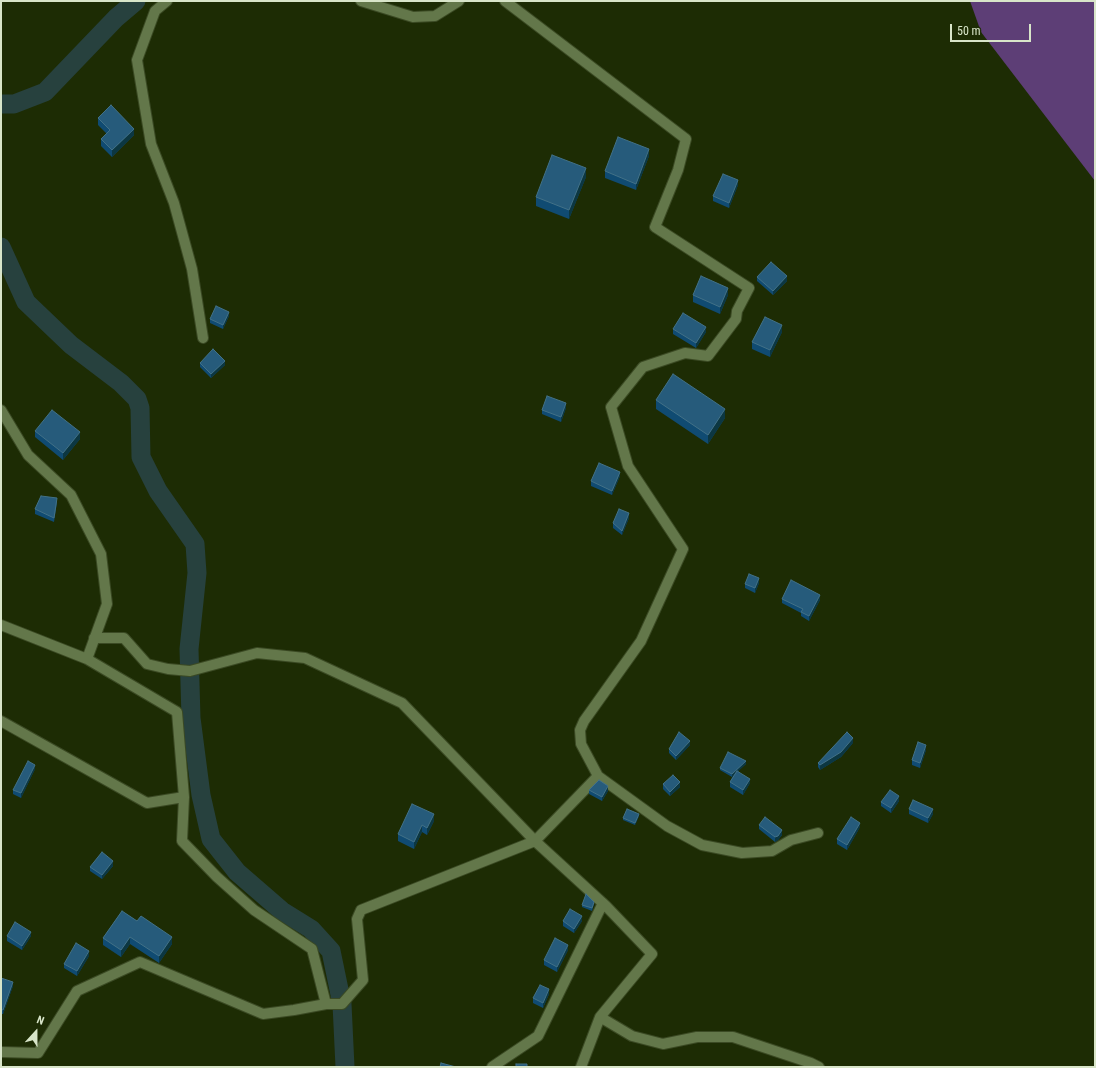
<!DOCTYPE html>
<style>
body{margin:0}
#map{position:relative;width:1096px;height:1068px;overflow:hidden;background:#1d2c04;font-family:"Roboto Condensed",sans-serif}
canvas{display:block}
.frame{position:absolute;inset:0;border:2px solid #d8e5c9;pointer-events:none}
.north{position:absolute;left:16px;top:1012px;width:40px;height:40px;-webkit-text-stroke:3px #1d2c04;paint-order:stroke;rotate:21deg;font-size:11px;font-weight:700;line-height:16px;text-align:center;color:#d8e5c9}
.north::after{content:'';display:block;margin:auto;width:14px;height:18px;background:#d8e5c9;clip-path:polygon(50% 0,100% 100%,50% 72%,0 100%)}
.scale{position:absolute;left:950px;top:24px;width:81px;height:18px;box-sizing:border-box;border:2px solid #d8e5c9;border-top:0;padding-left:5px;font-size:12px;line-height:14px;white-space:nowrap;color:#d8e5c9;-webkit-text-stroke:3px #1d2c04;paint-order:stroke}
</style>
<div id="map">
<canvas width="1096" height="1068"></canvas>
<div class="frame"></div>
<div class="north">N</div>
<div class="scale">50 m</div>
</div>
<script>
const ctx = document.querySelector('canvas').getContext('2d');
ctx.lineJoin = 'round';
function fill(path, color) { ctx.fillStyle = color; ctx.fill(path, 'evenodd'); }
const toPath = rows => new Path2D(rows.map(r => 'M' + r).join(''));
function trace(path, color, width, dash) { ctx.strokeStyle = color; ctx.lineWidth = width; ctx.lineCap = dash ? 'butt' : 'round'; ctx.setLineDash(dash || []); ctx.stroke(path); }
fill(toPath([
 [970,1,1095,1,1095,181,981,32]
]), '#5d3e76');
trace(toPath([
 [1,104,14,104,45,92,116,18,136,1],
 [1,247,26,302,71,345,121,383,137,399,140,408,141,457,158,491,195,544,197,573,189,649,191,718,201,795,211,839,237,872,282,911,311,929,331,951,342,1004,345,1067]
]), '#27413e', 19);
const minor = toPath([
 [167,1,155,11,137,60,151,144,174,203,192,269,203,338],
 [361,1,413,17,435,16,459,1],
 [505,1,686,139,678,170,655,227,749,288,737,311,736,319,708,356,685,353,643,367,611,407,628,466,683,549,641,641,584,721,580,730,581,744,598,776],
 [1,410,28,455,71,495,101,554,107,604,87,659],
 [1,625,87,659,177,712,184,797,182,841,217,877,254,910,312,949,326,1004],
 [94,638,124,638,147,664,168,669,190,671,257,653,305,658,402,703,535,841,606,906,652,954,600,1017,581,1067],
 [1,721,147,803,184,797],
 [600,1017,632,1036,663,1044,697,1037,733,1037,811,1063,819,1067],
 [1,1052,38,1053,77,991,140,962,263,1014,294,1010,326,1004,342,1004,363,980,357,919,361,910,535,841,598,776,667,826,702,845,742,853,772,851,791,840,818,833],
 [492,1067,538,1036,603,903]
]);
trace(minor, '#3b4a24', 12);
trace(minor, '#63774a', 10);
fill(toPath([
 [98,118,134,135,112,157,101,146,101,139,107,134,98,125],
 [649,156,636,190,605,178,605,171],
 [586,177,569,219,536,206,536,197],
 [738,185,729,208,713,201,713,196],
 [757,277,787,281,773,295,757,281],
 [693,295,728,295,720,314,693,302],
 [229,316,223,329,210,323,210,319],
 [673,329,706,332,696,348,673,334],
 [782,332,770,357,752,349,752,342],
 [200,363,225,365,211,378,200,367],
 [656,400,725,418,708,444,656,409],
 [566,408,561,422,542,414,542,410],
 [35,431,80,439,63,460,35,437],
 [620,476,612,495,591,486,591,481],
 [57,502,54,522,35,514,35,509],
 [629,518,622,535,613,528,613,523],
 [759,583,755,593,745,588,745,584],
 [782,599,820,600,809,621,801,616,801,613,782,603],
 [853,743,841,757,820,770,818,767,818,763],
 [690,745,676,760,669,753,669,749],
 [926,750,920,768,912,765,912,760],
 [746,764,738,771,750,783,743,795,730,787,730,782,734,774,732,777,720,770,720,768],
 [35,769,21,798,13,794,13,790],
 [663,784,680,787,670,796,663,789],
 [589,790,608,791,602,801,589,794],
 [899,801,891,813,881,806,881,802],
 [909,809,933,814,928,823,909,814],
 [639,816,635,825,623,820,623,818],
 [434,821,427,835,422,832,414,849,398,841,398,834],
 [759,825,782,835,778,840,775,842,759,829],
 [860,827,847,850,837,844,837,839],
 [113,866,102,879,90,871,90,867],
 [594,904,592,911,582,907,582,905],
 [122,911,172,944,159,963,130,944,121,957,103,945,103,938],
 [563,921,582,921,574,933,563,926],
 [7,936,31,936,22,950,7,941],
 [568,950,557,972,544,965,544,960],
 [89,956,77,976,64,968,64,964],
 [1,978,13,986,3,1014,1,1014],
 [549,994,543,1008,533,1003,533,998]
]), '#104b72');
fill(toPath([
 [134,129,134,135,112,157,112,150],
 [649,149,649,156,636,190,636,184],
 [586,168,586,177,569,219,569,210],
 [738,180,738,185,729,208,729,203],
 [787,276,787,281,773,295,773,291],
 [728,288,728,295,720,314,720,307],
 [229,312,229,316,223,329,223,325],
 [782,325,782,332,770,357,770,350],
 [706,327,706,332,696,348,696,343],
 [225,361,225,365,211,378,211,374],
 [566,403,566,408,561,422,561,417],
 [725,409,725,418,708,444,708,435],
 [80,432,80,439,63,460,63,453],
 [620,472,620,476,612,495,612,491],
 [629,513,629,518,622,535,622,531],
 [759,578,759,583,755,593,755,588],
 [820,595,820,600,809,621,809,616],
 [853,738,853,743,841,757,820,770,820,765],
 [690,741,690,745,676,760,676,756],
 [926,745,926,750,920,768,920,763],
 [746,761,746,764,732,777,732,774],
 [35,765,35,769,21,798,21,793],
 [750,779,750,783,743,795,743,790],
 [680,782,680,787,670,796,670,792],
 [608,786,608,791,602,801,602,797],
 [899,796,899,801,891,813,891,808],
 [933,809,933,814,928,823,928,818],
 [434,814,434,821,427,835,427,828],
 [639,814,639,816,635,825,635,823],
 [860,823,860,827,847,850,847,845],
 [422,825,422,832,414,849,414,842],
 [782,830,782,835,778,840,775,842,775,837],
 [113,861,113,866,102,879,102,875],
 [582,916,582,921,574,933,574,929],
 [31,932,31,936,22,950,22,946],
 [130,937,130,944,121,957,121,950],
 [172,937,172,944,159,963,159,956],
 [568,945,568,950,557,972,557,967],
 [89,951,89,956,77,976,77,971],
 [13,982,13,986,3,1014,3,1010],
 [549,989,549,994,543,1008,543,1003]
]), '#0c3742');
const building = toPath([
 [111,105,134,129,112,150,101,139,110,130,98,118,111,105],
 [618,137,649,149,636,184,605,171,618,137],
 [552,155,586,168,569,210,536,197,552,155],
 [723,174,738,180,729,203,713,196,723,174],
 [771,262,787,276,773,291,757,277,771,262],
 [701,276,728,288,720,307,693,295,701,276],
 [216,306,229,312,223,325,210,319,216,306],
 [683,313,706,327,696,343,673,329,683,313],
 [765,317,782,325,770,350,752,342,765,317],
 [213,349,225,361,211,374,200,363,213,349],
 [673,374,725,409,708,435,656,400,673,374],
 [547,396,566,403,561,417,542,410,547,396],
 [52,410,80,432,63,453,35,431,52,410],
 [599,463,620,472,612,491,591,481,599,463],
 [41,496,57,498,54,518,35,509,41,496],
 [619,509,629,513,622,531,613,523,619,509],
 [749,574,759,578,755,588,745,584,749,574],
 [791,580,820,595,809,616,801,612,803,609,782,599,791,580],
 [679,732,690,741,676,756,669,749,679,732],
 [847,732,853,738,841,752,820,765,818,763,847,732],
 [918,742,926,745,920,763,912,760,918,742],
 [728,752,746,761,732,774,720,768,728,752],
 [28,761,35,765,21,793,13,790,28,761],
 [737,771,750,779,743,790,730,782,737,771],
 [673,775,680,782,670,792,663,784,673,775],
 [599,780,608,786,602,797,589,790,599,780],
 [890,790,899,796,891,808,881,802,890,790],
 [913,800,933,809,928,818,909,809,913,800],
 [412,804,434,814,427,828,422,825,414,842,398,834,412,804],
 [627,809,639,814,635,823,623,818,627,809],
 [765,817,782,830,778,836,775,837,759,825,765,817],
 [851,817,860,823,847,845,837,839,851,817],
 [102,852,113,861,102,875,90,867,102,852],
 [586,894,594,902,592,908,582,905,586,894],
 [570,909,582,916,574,929,563,921,570,909],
 [122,911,137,921,141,916,172,937,159,956,130,937,121,950,103,938,122,911],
 [15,922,31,932,22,946,7,936,15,922],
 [555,938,568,945,557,967,544,960,555,938],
 [76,943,89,951,77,971,64,964,76,943],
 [1,978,13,982,3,1010,1,1009,1,978],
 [540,985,549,989,543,1003,533,998,540,985],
 [441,1063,456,1067,440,1067,441,1063],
 [516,1064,527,1064,527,1067,516,1067,516,1064]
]);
fill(building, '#265b7b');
trace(building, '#427187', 1);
</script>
